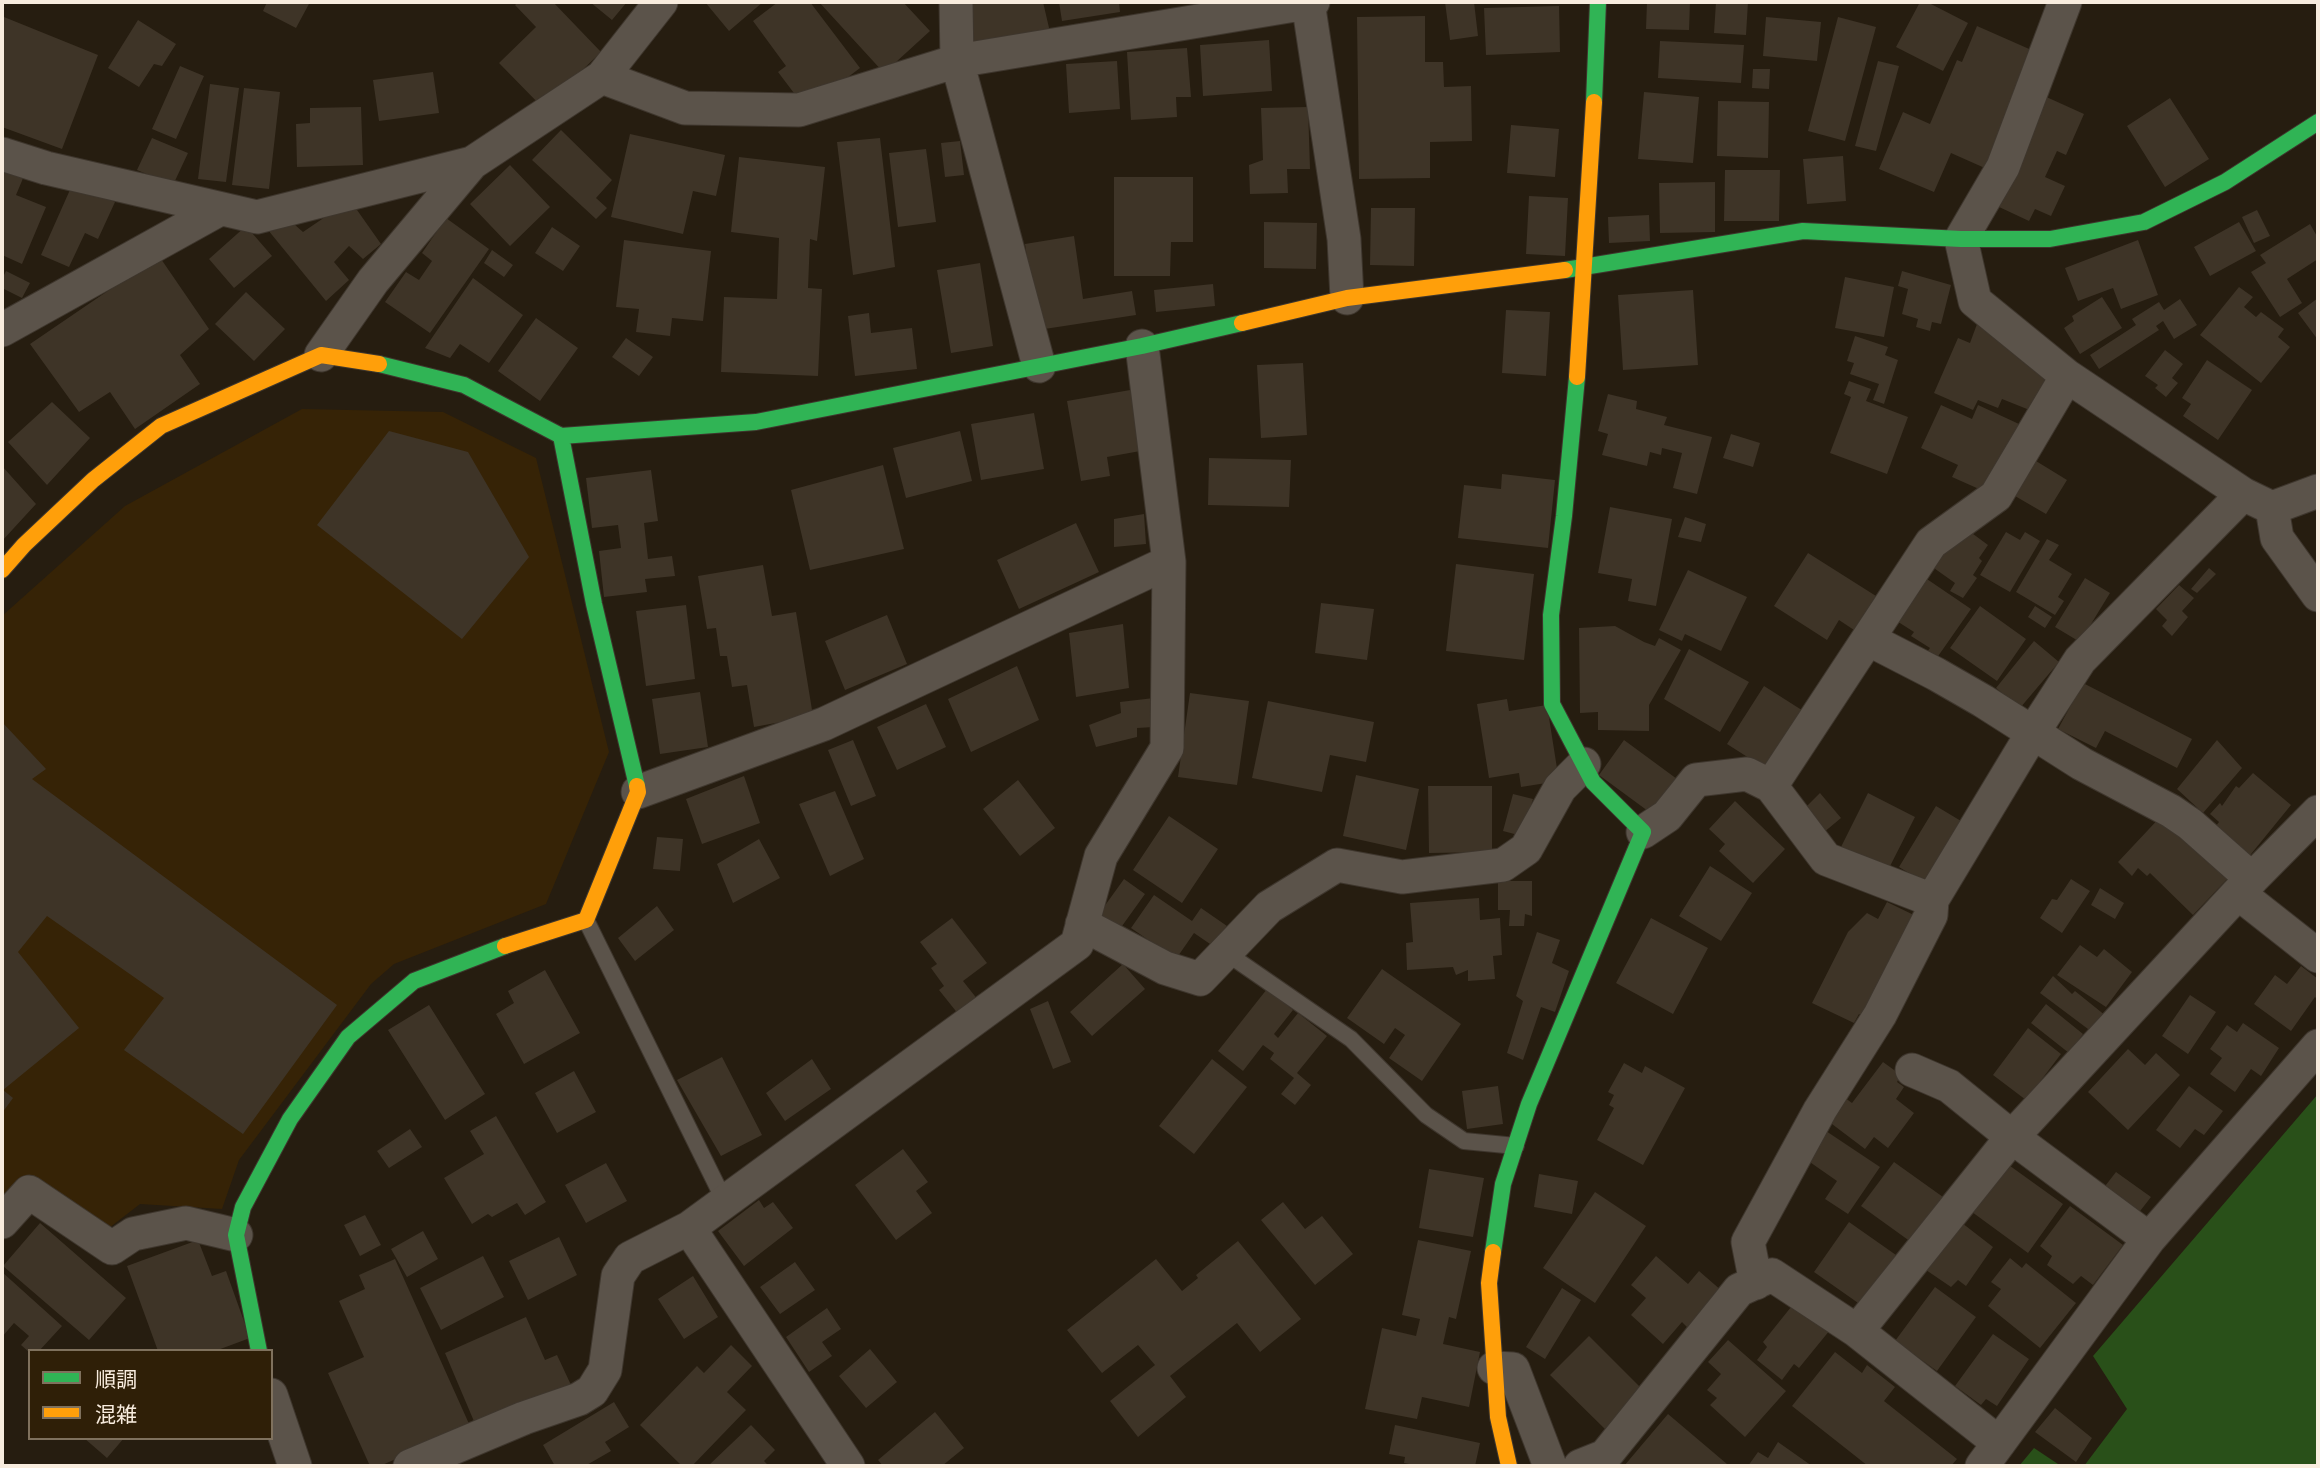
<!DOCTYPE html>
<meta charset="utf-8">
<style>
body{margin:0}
#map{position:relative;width:2320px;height:1468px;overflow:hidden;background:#261d10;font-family:Montserrat,"Noto Sans JP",sans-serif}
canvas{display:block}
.frame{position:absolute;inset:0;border:4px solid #f8ecde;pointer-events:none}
.legend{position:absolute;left:28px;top:1349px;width:245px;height:91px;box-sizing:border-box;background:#2f1f07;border:2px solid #7f715d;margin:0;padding:9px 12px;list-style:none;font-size:21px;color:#f8ecde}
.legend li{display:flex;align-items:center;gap:14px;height:35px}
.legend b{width:35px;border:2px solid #7f715d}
</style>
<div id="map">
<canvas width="2320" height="1468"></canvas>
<div class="frame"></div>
<ul class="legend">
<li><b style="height:9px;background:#30b455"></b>順調</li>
<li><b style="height:9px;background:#ff9f0a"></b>混雑</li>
</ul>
</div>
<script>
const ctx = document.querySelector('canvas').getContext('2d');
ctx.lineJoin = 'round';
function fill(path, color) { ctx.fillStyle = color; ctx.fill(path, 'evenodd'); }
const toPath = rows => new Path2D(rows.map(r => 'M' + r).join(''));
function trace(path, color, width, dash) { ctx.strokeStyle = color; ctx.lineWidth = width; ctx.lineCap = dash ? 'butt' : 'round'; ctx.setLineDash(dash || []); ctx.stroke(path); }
fill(toPath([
 [302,409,443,412,536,458,609,752,546,904,394,964,371,984,239,1160,222,1209,140,1204,100,1235,24,1183,2,1207,2,616,125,506]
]), '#362306');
fill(toPath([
 [2318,1094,2318,1466,2084,1466,2127,1409,2093,1356],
 [2034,1448,2061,1466,2019,1466]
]), '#295019');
fill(toPath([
 [267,2,310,2,296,28,263,11],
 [518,2,553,2,601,52,543,108,499,63,536,27,515,5],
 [590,2,627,2,612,20],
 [705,2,763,2,729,31],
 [778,2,810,2,860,68,806,109,778,72,786,66,753,21],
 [819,2,903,2,930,31,884,73],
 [964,2,1043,2,1050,32,974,48],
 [1059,2,1119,2,1120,12,1062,21],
 [1445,2,1474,2,1478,36,1450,40],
 [1647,2,1690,2,1689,30,1646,29],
 [1716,2,1748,2,1746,35,1714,33],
 [1920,2,1927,2,1968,23,1943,71,1896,47],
 [1559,6,1560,52,1486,55,1484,8],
 [1425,16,1425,62,1443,62,1444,87,1471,86,1472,141,1430,142,1430,178,1359,179,1357,17],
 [4,17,98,55,62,149,2,127,2,22],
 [1766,17,1821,22,1817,61,1763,56],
 [1838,17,1876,27,1845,141,1808,131],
 [138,20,176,44,162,66,154,64,139,87,108,68],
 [1977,26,2036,52,1987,169,1951,153,1934,192,1879,169,1903,112,1930,124,1957,60,1962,62],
 [1269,40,1272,91,1203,96,1200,45],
 [1660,41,1744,45,1741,83,1658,78],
 [1187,48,1191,97,1176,97,1177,117,1131,120,1127,52],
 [1117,61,1120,109,1069,113,1066,64],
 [1878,61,1899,66,1876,151,1855,146],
 [180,66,204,76,176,139,152,129],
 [1753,69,1770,69,1769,89,1752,88],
 [433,72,439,113,379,121,373,80],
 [210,84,239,88,226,182,198,179],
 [244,88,280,92,269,189,232,185],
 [1644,92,1699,97,1693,163,1638,159],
 [2042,95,2084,114,2066,155,2057,151,2045,177,2065,186,2051,216,2035,209,2029,221,1997,206],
 [2170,98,2209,159,2165,187,2127,126],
 [1718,101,1769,102,1768,158,1717,156],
 [361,107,363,165,297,167,296,124,310,123,310,108],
 [1308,107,1310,169,1287,169,1288,193,1250,194,1249,165,1263,160,1261,108],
 [1511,125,1559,129,1555,177,1507,173],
 [561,130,612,180,596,198,607,208,596,219,532,160],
 [630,134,725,155,716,196,693,191,683,234,611,217],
 [152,138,188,153,173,185,137,170],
 [880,138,895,267,853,275,837,142],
 [960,141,964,175,945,177,941,143],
 [926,149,936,222,898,227,889,153],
 [1843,156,1846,201,1807,204,1803,159],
 [739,157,825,167,817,241,810,239,808,288,822,289,818,376,721,372,724,297,777,299,779,238,731,232],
 [510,165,550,207,510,246,470,204],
 [2,166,24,176,16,195,46,207,22,264,2,255],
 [1725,170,1780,170,1779,221,1724,221],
 [1114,177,1193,177,1193,242,1171,242,1170,276,1114,276],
 [1715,182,1715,232,1660,233,1659,183],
 [73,183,115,202,98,239,85,233,69,267,41,255],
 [1529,196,1568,198,1565,256,1526,254],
 [350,200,381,244,363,259,349,246,334,262,349,280,326,301,268,230,286,217,303,232],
 [1371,208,1415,208,1414,266,1370,265],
 [2257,210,2270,236,2254,243,2242,217],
 [1649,215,1650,241,1609,243,1608,217],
 [446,218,489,249,430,333,385,302,406,272,419,280,432,261,422,253],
 [1264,222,1317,223,1316,269,1264,268],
 [2239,222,2256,251,2210,276,2194,247],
 [2310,224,2318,238,2318,259,2287,279,2302,303,2280,317,2251,272,2266,263,2260,255],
 [246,226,272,256,234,288,209,259],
 [552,227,580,246,563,271,535,253],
 [1074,236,1083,299,1132,291,1136,315,1038,330,1025,244],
 [624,240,711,251,703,321,672,318,670,336,636,332,639,309,616,307],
 [2138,240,2158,295,2121,309,2113,288,2078,301,2065,268],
 [492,250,513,265,504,277,484,263],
 [159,256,209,329,180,355,200,384,135,429,110,392,79,412,30,344],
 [980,263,993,346,951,353,937,270],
 [6,271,30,283,22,298,2,288,2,279],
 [1902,271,1951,285,1941,324,1932,322,1930,331,1916,327,1918,319,1902,314,1908,289,1898,286],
 [1845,277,1894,287,1884,337,1835,328],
 [473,278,523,315,489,363,460,344,450,358,425,348],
 [1213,284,1215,306,1156,312,1154,290],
 [2239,287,2253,297,2244,307,2256,317,2261,312,2284,329,2278,337,2290,347,2261,383,2200,335],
 [1693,290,1698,365,1623,370,1618,295],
 [246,292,285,329,254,361,215,324],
 [2102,297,2122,328,2080,354,2064,328,2074,321,2072,316],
 [2318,298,2318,340,2298,313],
 [2180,299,2197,325,2174,339,2163,321,2156,326,2159,330,2099,369,2090,355,2136,325,2132,319,2159,302,2164,310],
 [1506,310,1550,312,1546,376,1502,373],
 [869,313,871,333,912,328,917,369,855,376,848,316],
 [536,318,578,348,540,401,498,371],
 [1977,324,2024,351,2020,360,2049,372,2032,411,2002,399,1998,408,1978,400,1973,410,1934,393,1958,338,1970,343],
 [1855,336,1888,347,1885,355,1898,360,1884,404,1873,400,1879,384,1850,374,1854,363,1847,361],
 [626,338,653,357,639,376,612,357],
 [2165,350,2183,364,2172,378,2178,383,2166,397,2155,388,2158,385,2145,376],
 [2207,360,2252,390,2218,440,2183,416,2191,404,2182,398],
 [1303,363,1307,435,1261,438,1257,365],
 [1849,381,1871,389,1866,401,1908,417,1887,474,1830,453,1851,397,1844,394],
 [1136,389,1146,450,1107,457,1110,476,1081,481,1067,401],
 [1608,394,1637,401,1636,409,1667,417,1664,425,1712,437,1697,494,1673,488,1682,453,1662,448,1661,455,1650,452,1647,466,1602,455,1608,434,1598,431],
 [52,402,90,438,47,485,8,442],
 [1941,405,1972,419,1978,405,2019,424,1988,493,1952,477,1958,465,1921,448],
 [1034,413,1044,469,981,480,971,424],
 [389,431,468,452,529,557,462,639,317,525],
 [960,431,972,481,906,498,893,448],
 [1731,434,1760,443,1753,467,1723,458],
 [1209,458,1291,460,1289,507,1208,505],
 [2036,461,2067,480,2046,514,2015,496],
 [883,465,904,549,810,570,791,490],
 [2,466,36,504,2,541],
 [651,470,658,521,644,523,648,559,672,556,675,576,645,579,647,592,604,597,599,551,621,548,618,525,592,528,586,478],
 [1502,474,1555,480,1548,548,1458,538,1464,485,1501,489],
 [1610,507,1672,519,1656,606,1628,601,1632,579,1598,573],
 [1144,514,1146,544,1114,547,1114,519],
 [1685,517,1706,524,1701,542,1678,537],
 [1076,523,1099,572,1019,609,997,560],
 [1965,528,1988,545,1979,558,1982,561,1973,575,1977,578,1963,598,1950,591,1955,583,1931,566],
 [2006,532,2020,540,2025,532,2040,541,2010,592,1980,575],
 [2047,539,2059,545,2049,560,2072,574,2058,597,2064,601,2055,615,2016,592],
 [1808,553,1876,596,1854,630,1839,620,1827,640,1774,606],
 [1456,564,1534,574,1524,660,1446,651],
 [763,565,772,616,796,612,813,716,754,727,747,685,732,687,727,656,720,656,716,628,707,629,698,576],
 [2209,568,2216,574,2197,593,2191,589],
 [1688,570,1747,597,1721,651,1685,634,1682,641,1659,630],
 [1921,575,1971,609,1934,662,1924,656,1930,648,1911,636,1914,632,1892,618],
 [2085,578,2110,593,2080,642,2055,627],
 [2179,585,2194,598,2182,611,2188,617,2172,636,2162,626,2167,620,2156,609],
 [1321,603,1374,609,1367,660,1315,653],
 [686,605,695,679,646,686,636,611],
 [1980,606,2026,639,1997,681,1950,648],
 [2035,606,2052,617,2045,628,2028,617],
 [887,615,907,664,845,690,825,641],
 [1123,624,1129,688,1076,697,1069,633],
 [1615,626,1644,642,1655,646,1659,638,1681,650,1649,705,1649,731,1598,730,1598,712,1580,713,1579,628],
 [2034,641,2059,662,2020,708,1996,688],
 [1689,649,1749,682,1720,732,1664,699],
 [1017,666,1039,720,971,752,948,699],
 [2083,683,2192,739,2177,768,2105,731,2096,748,2058,729],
 [1764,686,1808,714,1771,772,1727,744],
 [700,692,708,747,660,754,652,699],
 [1190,693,1249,701,1237,785,1178,777],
 [1154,698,1154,727,1137,728,1137,737,1096,747,1089,725,1121,713,1120,702],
 [1507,699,1509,711,1547,705,1559,781,1521,787,1519,773,1489,778,1477,704],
 [1268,701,1374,722,1366,762,1330,755,1322,792,1252,778],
 [926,704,946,747,897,770,877,727],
 [2,722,46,769,32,779,337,1005,243,1134,124,1050,164,998,47,916,18,952,79,1028,3,1090,13,1098,2,1113],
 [853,740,876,796,851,806,828,750],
 [1624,740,1677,779,1652,814,1599,775],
 [2217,740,2242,768,2203,813,2177,789],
 [2253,773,2291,805,2247,859,2215,827,2219,822,2210,814,2220,803,2222,806,2236,786,2239,788],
 [1356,775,1419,789,1406,850,1343,836],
 [744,776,760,823,702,844,686,799],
 [1018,780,1055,828,1020,856,983,809],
 [1428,786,1492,786,1492,852,1429,853],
 [835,791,864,859,830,876,799,804],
 [1820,793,1841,818,1823,833,1803,810],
 [1868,793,1915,817,1886,874,1839,851],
 [1513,794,1533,799,1522,836,1503,831],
 [1735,801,1785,849,1753,883,1719,851,1725,844,1709,829],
 [1936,806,1966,824,1928,885,1899,867],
 [2164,813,2231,875,2193,915,2150,873,2147,876,2138,868,2132,876,2118,862],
 [1169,816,1218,849,1182,903,1133,870],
 [657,837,683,839,680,871,653,869],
 [759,839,780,878,733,903,717,864],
 [1710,866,1752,893,1721,941,1679,916],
 [1124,879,1145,894,1117,933,1096,918],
 [2071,879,2090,891,2062,933,2040,918,2052,899,2057,900],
 [1498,881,1532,881,1532,916,1525,914,1524,926,1509,926,1510,910,1498,910],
 [2100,888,2124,903,2115,919,2091,905],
 [1154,895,1192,921,1201,908,1227,926,1213,946,1194,933,1176,959,1131,928],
 [1479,898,1480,920,1500,918,1502,955,1493,956,1495,979,1468,981,1468,970,1456,975,1453,967,1407,970,1406,943,1413,942,1410,903],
 [1887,902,1920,918,1869,1019,1859,1014,1854,1023,1812,1003,1848,932,1867,913,1878,919],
 [657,906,674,930,635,961,618,938],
 [952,918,987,963,963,981,978,1000,959,1015,939,990,944,986,931,968,937,964,920,942],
 [1651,918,1708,948,1673,1014,1616,983],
 [1537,932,1560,940,1552,963,1569,971,1555,1012,1541,1007,1523,1060,1507,1053,1523,1001,1516,996],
 [2080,945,2097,957,2104,949,2132,972,2106,1007,2057,975],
 [1123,964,1145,989,1092,1036,1070,1012],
 [2301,966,2318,979,2318,1000,2315,997,2291,1031,2254,1004,2275,975,2287,984],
 [1382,969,1461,1024,1422,1081,1389,1058,1405,1035,1395,1028,1384,1044,1347,1018],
 [545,970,580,1033,524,1064,496,1014,514,1003,508,991],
 [2053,976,2072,994,2075,991,2106,1016,2092,1032,2040,993],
 [1267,989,1293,1010,1274,1034,1278,1038,1298,1013,1327,1036,1297,1073,1311,1085,1295,1105,1281,1094,1294,1078,1270,1059,1274,1053,1263,1045,1243,1071,1218,1051],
 [2190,995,2216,1012,2188,1054,2162,1036],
 [1048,1001,1071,1062,1053,1069,1030,1009],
 [2046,1004,2083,1034,2069,1053,2031,1023],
 [429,1005,485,1094,445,1120,388,1030],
 [2243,1023,2279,1048,2261,1076,2251,1069,2235,1092,2210,1074,2222,1058,2210,1049,2227,1025,2237,1032],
 [2028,1028,2061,1054,2026,1100,1993,1075],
 [2128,1049,2145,1065,2156,1053,2180,1075,2128,1130,2088,1092],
 [722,1057,762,1135,721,1156,677,1080],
 [812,1059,831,1089,785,1121,766,1093],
 [1212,1059,1247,1087,1194,1154,1159,1126],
 [1883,1062,1901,1075,1897,1082,1904,1087,1896,1099,1914,1113,1888,1148,1874,1137,1865,1149,1824,1118,1841,1095,1852,1103],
 [1624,1063,1642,1073,1645,1066,1685,1088,1643,1165,1597,1140,1614,1108,1609,1105,1614,1095,1608,1092],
 [574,1071,596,1112,557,1133,535,1093],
 [1498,1086,1503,1124,1467,1129,1462,1091],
 [2189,1086,2223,1111,2204,1135,2195,1129,2180,1148,2156,1130],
 [496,1116,546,1202,525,1215,517,1203,492,1217,488,1214,472,1224,444,1178,484,1154,470,1131],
 [410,1129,422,1147,389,1168,377,1151],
 [1823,1129,1880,1167,1848,1214,1825,1199,1837,1181,1804,1158],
 [903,1149,928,1182,916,1191,932,1213,896,1240,855,1185],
 [1894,1162,1943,1197,1911,1242,1861,1206],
 [606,1163,627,1201,586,1223,565,1185],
 [2006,1163,2063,1204,2028,1253,1972,1212],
 [1429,1169,1484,1178,1473,1237,1419,1228],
 [2116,1172,2151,1197,2137,1215,2102,1190],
 [1539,1174,1578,1181,1572,1214,1534,1207],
 [1595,1192,1646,1226,1595,1303,1543,1268],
 [759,1200,764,1208,773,1202,793,1228,744,1266,718,1231],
 [1283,1202,1305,1229,1322,1216,1353,1254,1315,1285,1261,1220],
 [2070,1206,2123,1245,2093,1285,2081,1276,2073,1284,2047,1265,2052,1256,2040,1246],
 [365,1215,381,1245,360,1256,344,1225],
 [1849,1222,1896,1255,1861,1305,1814,1272],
 [40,1223,126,1298,89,1340,3,1266],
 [1962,1223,1993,1247,1966,1286,1958,1280,1951,1287,1926,1270],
 [423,1231,438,1259,407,1277,391,1249],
 [559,1237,577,1275,528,1300,509,1261],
 [198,1240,212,1276,226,1271,250,1338,215,1351,158,1351,127,1266],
 [1418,1240,1471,1251,1456,1319,1449,1317,1443,1344,1480,1352,1469,1407,1422,1397,1417,1419,1365,1409,1382,1328,1416,1336,1420,1319,1402,1315],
 [1238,1241,1301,1319,1260,1352,1237,1323,1170,1376,1186,1397,1138,1437,1110,1401,1155,1365,1138,1345,1102,1373,1067,1330,1156,1259,1182,1291,1198,1278,1196,1275],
 [483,1256,504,1297,441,1330,420,1288],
 [1656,1256,1688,1284,1699,1271,1722,1291,1689,1329,1682,1322,1663,1344,1631,1315,1646,1298,1631,1285],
 [2010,1258,2022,1268,2026,1263,2076,1303,2040,1348,1988,1306,2001,1289,1991,1282],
 [395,1259,470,1426,380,1466,370,1466,328,1373,364,1357,339,1301,365,1289,359,1275],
 [795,1262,815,1290,780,1314,760,1287],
 [2,1272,62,1326,39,1351,30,1351,30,1353,21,1345,29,1336,14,1323,2,1337],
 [693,1276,718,1317,684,1339,658,1299],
 [1935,1287,1976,1317,1937,1371,1895,1341],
 [1562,1288,1581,1300,1545,1359,1526,1347],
 [1795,1302,1830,1330,1799,1368,1794,1364,1782,1380,1757,1360,1767,1347,1763,1342],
 [827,1308,841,1329,822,1342,832,1356,809,1372,786,1337],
 [526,1317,545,1360,557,1355,571,1385,476,1426,445,1353],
 [1993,1334,2029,1359,1997,1406,1986,1399,1981,1405,1955,1386],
 [1589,1336,1645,1392,1607,1431,1550,1375],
 [1728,1340,1786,1391,1745,1437,1710,1405,1717,1398,1707,1390,1721,1374,1708,1362],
 [731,1345,752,1366,727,1392,746,1410,692,1466,682,1466,640,1425,697,1366,704,1373],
 [870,1349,897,1382,866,1408,839,1376],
 [1835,1352,1862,1373,1867,1365,1895,1387,1884,1401,1957,1459,1951,1466,1868,1466,1792,1406],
 [614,1402,629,1427,605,1442,611,1451,585,1466,555,1466,543,1445],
 [2055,1408,2092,1438,2076,1462,2035,1432],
 [935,1412,964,1448,942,1466,883,1466,878,1460],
 [1668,1414,1727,1464,1725,1466,1624,1466],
 [751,1425,775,1450,764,1461,769,1466,708,1466],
 [1395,1425,1480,1443,1475,1466,1420,1466,1404,1463,1405,1457,1389,1454],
 [84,1438,124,1438,107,1458],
 [1778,1442,1812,1466,1748,1466,1758,1452,1768,1458]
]), '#3e3427');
const lane = toPath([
 [586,920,725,1202],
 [1225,952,1351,1039,1426,1115,1464,1141,1516,1146]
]);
const street = toPath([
 [956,2,957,61,1313,2],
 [1308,2,1344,239,1347,298],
 [2065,2,2003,167,1961,239,1975,301,2067,376,2243,494,2272,508,2318,491],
 [602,77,685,108,799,110,957,61,1039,366],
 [2,154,46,168,257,217,472,163],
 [2,330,220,209],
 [321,355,373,281,472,163,602,77,661,2],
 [2272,508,2277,538,2318,595],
 [1868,639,1936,674,1983,701,2082,764,2171,811,2190,824,2252,879],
 [1771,786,1826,859,1932,900,2032,734,2080,660,2243,494],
 [638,792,824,724,1169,562],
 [1643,832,1667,816,1696,780,1747,774,1771,786,1931,543,1996,496,2067,376],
 [2238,893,2318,956],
 [1082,924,1165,968,1200,979,1269,907,1337,865,1402,877,1503,865,1526,849,1560,788,1584,764],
 [1912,1070,1949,1086,2012,1137,2149,1239],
 [2,1222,29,1192,112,1248,133,1234,186,1223,236,1235],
 [689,1228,848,1466],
 [1756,1283,1748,1242,1820,1110,1880,1015,1931,915,1932,900],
 [1857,1331,2012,1137,2238,893,2318,812],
 [1494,1368,1513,1369,1550,1466],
 [271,1395,295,1466],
 [410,1466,524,1418,579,1399,592,1391,605,1370,618,1276,630,1258,689,1228,1077,944,1101,856,1167,748,1169,562,1142,346],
 [1580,1466,1605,1456,1739,1290,1772,1275,1857,1331,1999,1443],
 [1982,1466,2149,1239,2318,1046]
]);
const fast = toPath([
 [1594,102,1598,2],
 [1565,270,1803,231,1961,239,2050,239,2144,222,2225,182,2318,122],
 [379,364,464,385,561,436,594,604,637,786],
 [561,436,756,422,1142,346,1242,323],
 [1493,1252,1503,1184,1529,1104,1643,832,1593,782,1552,704,1551,615,1564,516,1577,377],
 [259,1351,236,1235,243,1207,290,1119,348,1037,414,981,505,946]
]);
const slow = toPath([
 [1242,323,1347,298,1565,270],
 [1577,377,1594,102],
 [2,570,24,545,93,480,161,426,321,355,379,364],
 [505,946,586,920,638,792,637,786],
 [1493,1252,1489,1283,1498,1417,1509,1466]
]);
trace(lane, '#3e362d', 18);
trace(street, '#3e362d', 35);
trace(fast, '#3e362d', 18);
trace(slow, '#3e362d', 18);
trace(lane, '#5b534a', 16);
trace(street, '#5b534a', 33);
trace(fast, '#30b455', 16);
trace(slow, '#ff9f0a', 16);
</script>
